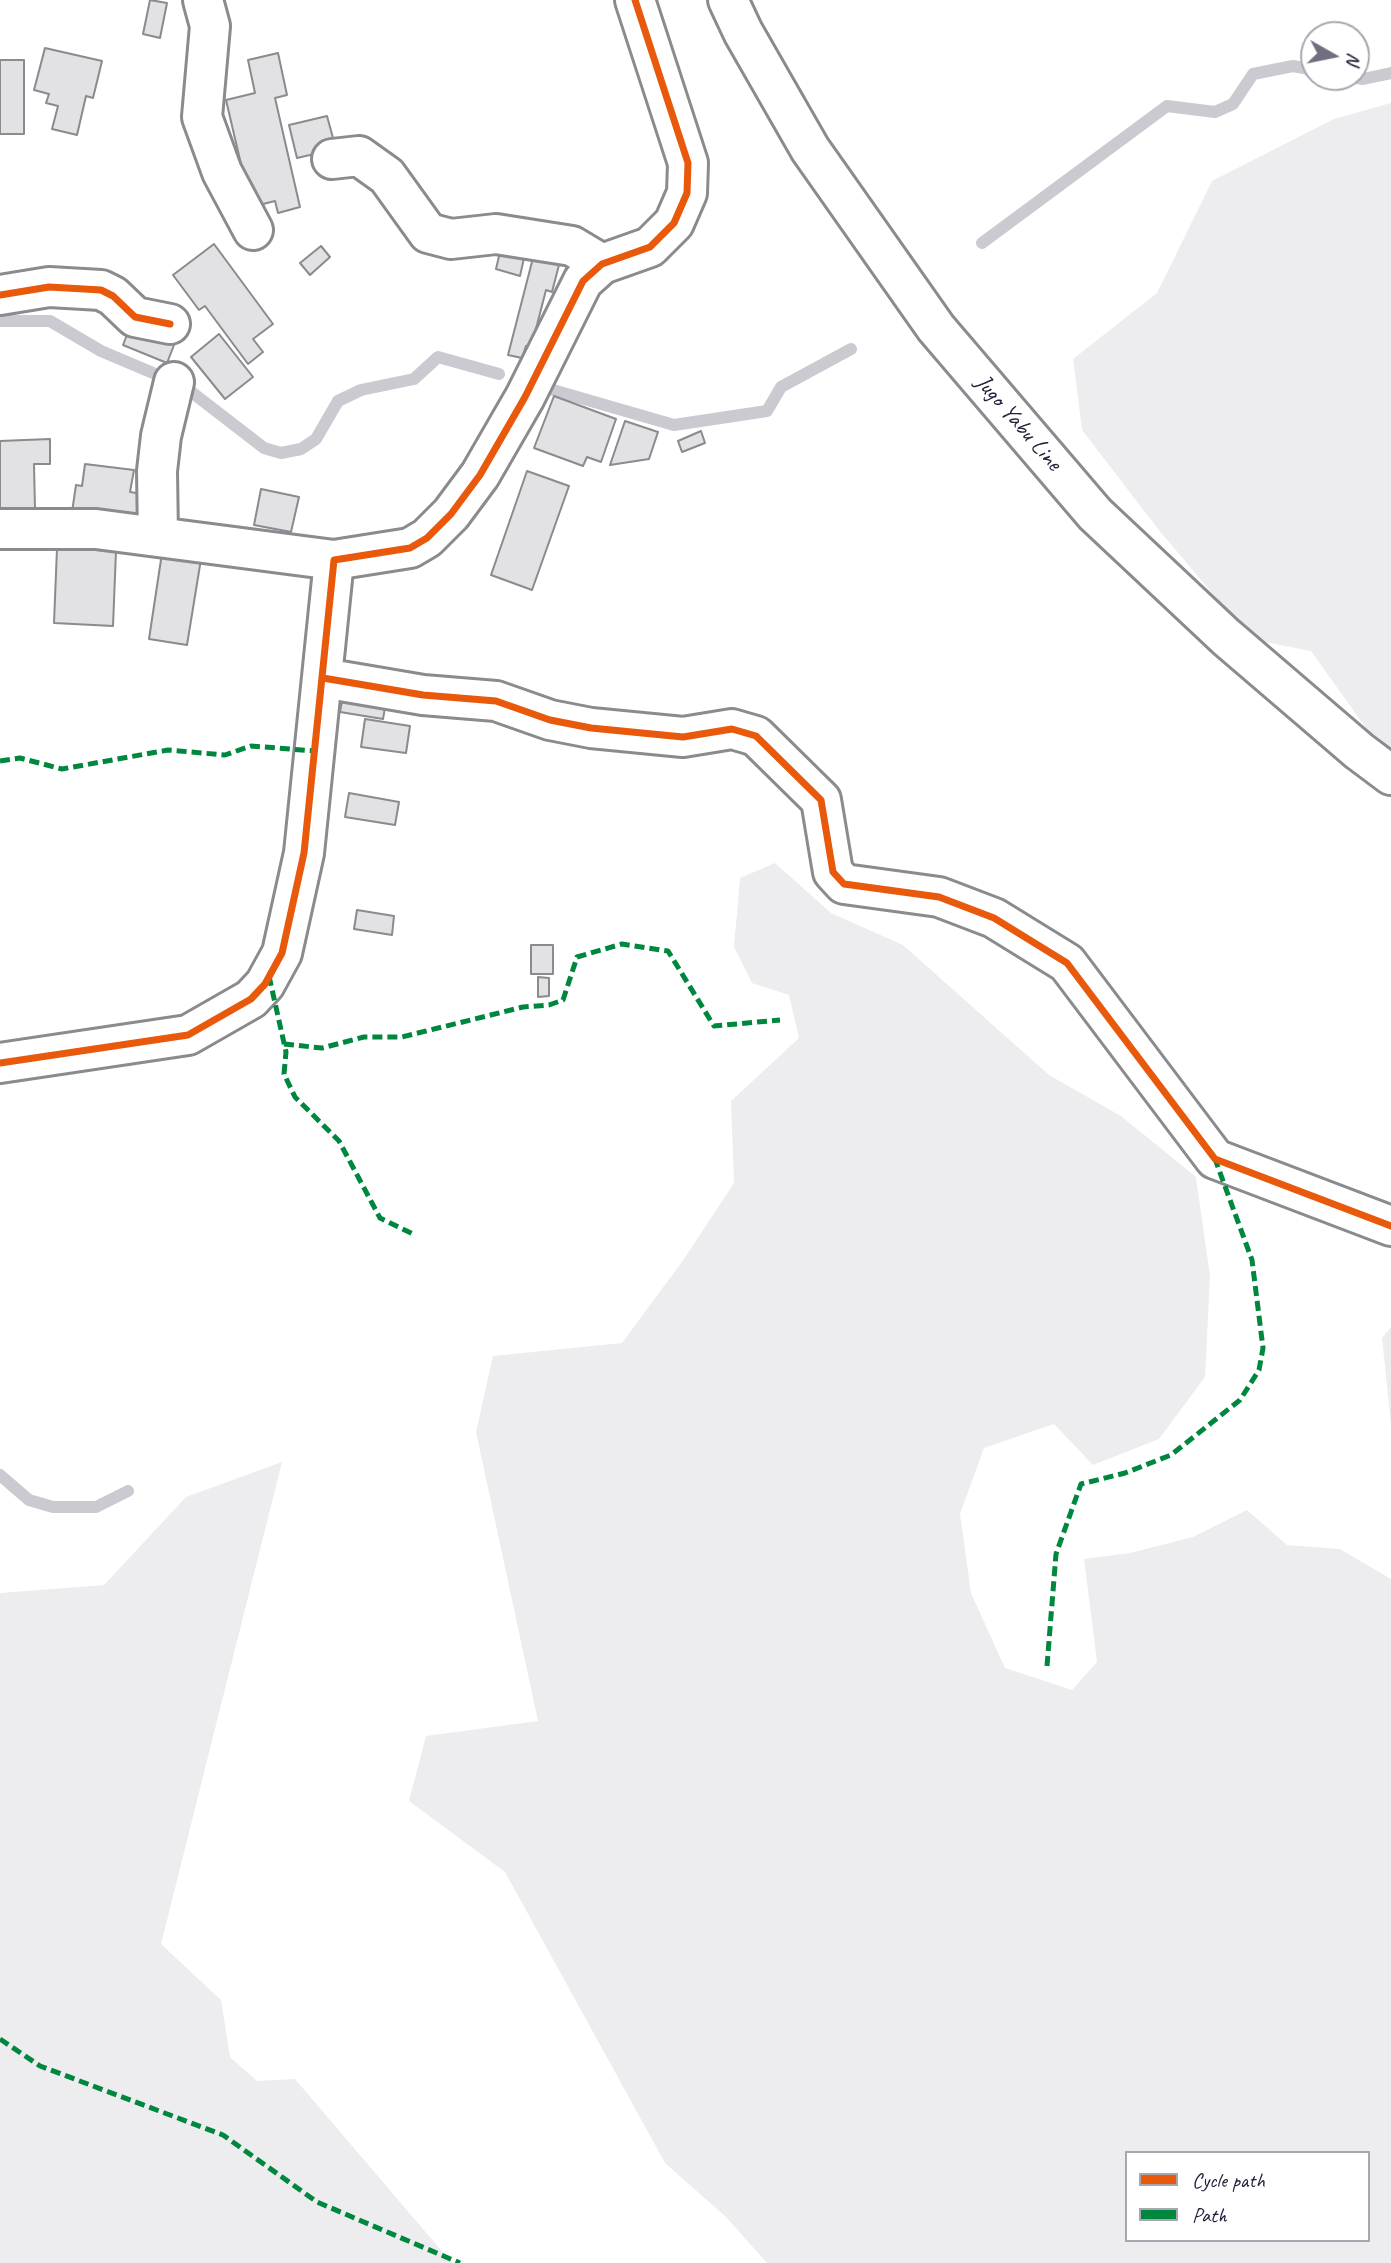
<!DOCTYPE html>
<style>
body{margin:0}
#map{position:relative;width:1391px;height:2263px;overflow:hidden;background:#fff;font-family:Caveat,sans-serif}
canvas{display:block}
.legend{position:absolute;left:1125px;top:2151px;width:245px;height:91px;box-sizing:border-box;background:#fff;border:2px solid #a7a7b1;margin:0;padding:9px 12px;list-style:none;font-size:21px;color:#22223b}
.legend li{display:flex;align-items:center;gap:14px;height:35px}
.legend b{width:35px;border:2px solid #a7a7b1}
.north{position:absolute;left:1300px;top:21px;width:70px;height:70px;box-sizing:border-box;background:#fff;border:2px solid #a7a7b1;border-radius:50%;rotate:99deg;font-size:19px;font-weight:700;line-height:28px;text-align:center;color:#22223b}
.north::after{content:'';display:block;margin:auto;width:24px;height:32px;background:#6f6f80;clip-path:polygon(50% 0,100% 100%,50% 72%,0 100%)}
</style>
<div id="map">
<canvas width="1391" height="2263"></canvas>
<ul class="legend">
<li><b style="height:9px;background:#e8590c"></b>Cycle path</li>
<li><b style="height:9px;background:#00873e"></b>Path</li>
</ul>
<div class="north">N</div>
</div>
<script>
const ctx = document.querySelector('canvas').getContext('2d');
ctx.lineJoin = 'round';
function fill(path, color) { ctx.fillStyle = color; ctx.fill(path, 'evenodd'); }
const toPath = rows => new Path2D(rows.map(r => 'M' + r).join(''));
function trace(path, color, width, dash) { ctx.strokeStyle = color; ctx.lineWidth = width; ctx.lineCap = dash ? 'butt' : 'round'; ctx.setLineDash(dash || []); ctx.stroke(path); }
function label(font, color, halo, rows, align = 'center') {
  ctx.font = font + ' Caveat,sans-serif'; ctx.lineWidth = 6; ctx.setLineDash([]); ctx.textBaseline = 'middle'; ctx.strokeStyle = halo; ctx.fillStyle = color; for (const [text, x, y, turn = 0] of rows) {
    ctx.save(); ctx.translate(x, y); ctx.rotate((+turn || 0) * Math.PI / 180); ctx.textAlign = isNaN(turn) ? turn : align; if (halo) ctx.strokeText(text, 0, 0); ctx.fillText(text, 0, 0); ctx.restore();
  }
}
fill(toPath([
 [1391,103,1391,750,1371,735,1311,651,1260,641,1228,612,1158,529,1082,430,1073,359,1157,293,1212,181,1334,119],
 [775,863,831,913,903,945,1049,1075,1121,1116,1196,1177,1210,1276,1205,1377,1159,1439,1093,1465,1054,1424,984,1448,960,1514,971,1593,1005,1668,1072,1690,1097,1662,1084,1559,1130,1553,1193,1537,1247,1510,1287,1545,1340,1549,1391,1579,1391,2263,767,2263,726,2217,665,2163,505,1872,409,1801,426,1736,538,1721,476,1432,493,1356,622,1343,684,1259,734,1183,731,1101,799,1038,789,995,752,983,734,947,740,878],
 [1127,2153,1368,2153,1368,2240,1127,2240],
 [1391,1327,1391,1423,1382,1338],
 [282,1462,161,1944,221,2000,230,2057,257,2081,295,2079,452,2263,0,2263,0,1593,104,1585,186,1497]
]), '#ededef');
trace(toPath([
 [1351,77,1363,79,1391,73],
 [982,243,1167,106,1215,112,1233,104,1253,74,1293,66,1314,70],
 [0,321,50,321,101,351,153,373],
 [185,387,264,448,281,453,301,449,316,439,338,401,361,390,414,379,438,357,499,374],
 [546,388,674,425,767,411,781,387,851,349],
 [0,1475,29,1500,53,1507,96,1507,128,1491]
]), '#cacad0', 12);
const building = toPath([
 [150,0,167,3,160,38,143,34,150,0],
 [45,48,102,61,93,98,86,96,77,135,52,129,58,106,46,103,49,94,34,90,45,48],
 [278,53,287,95,275,98,300,207,278,213,275,201,251,207,226,100,255,93,248,60,278,53],
 [0,60,24,60,24,134,0,134,0,60],
 [327,116,336,149,297,158,289,125,327,116],
 [214,244,273,324,253,339,263,352,248,364,205,306,199,310,173,275,214,244],
 [321,246,330,257,310,275,300,263,321,246],
 [500,252,524,258,520,276,496,269,500,252],
 [534,254,560,261,552,292,546,290,531,348,526,346,522,358,508,355,534,254],
 [130,327,174,345,167,363,123,345,130,327],
 [219,334,253,377,225,399,191,357,219,334],
 [554,396,616,419,601,462,587,457,583,466,534,448,554,396],
 [625,421,658,432,649,459,610,465,625,421],
 [701,431,705,443,682,452,678,441,701,431],
 [50,439,50,464,34,464,35,509,0,510,0,441,50,439],
 [85,464,134,470,130,492,149,495,145,522,72,512,76,485,82,486,85,464],
 [527,471,569,486,532,590,491,575,527,471],
 [261,489,299,497,291,532,254,525,261,489],
 [57,548,116,551,113,626,54,623,57,548],
 [162,553,201,559,187,645,149,639,162,553],
 [343,695,386,702,383,719,340,712,343,695],
 [365,719,410,726,406,753,361,747,365,719],
 [349,793,399,802,395,825,345,817,349,793],
 [357,910,394,916,392,935,354,929,357,910],
 [531,945,553,945,553,974,531,974,531,945],
 [538,977,549,978,549,996,538,997,538,977]
]);
fill(building, '#e2e2e4');
trace(building, '#8a8a8f', 2);
const minor = toPath([
 [203,0,210,26,202,117,222,172,253,230],
 [332,159,359,156,387,176,428,233,451,239,496,234,572,246,602,264],
 [0,295,49,287,101,290,113,296,135,317,170,324],
 [0,529,96,529,334,560],
 [158,536,157,471,161,436,174,382],
 [323,678,423,695,496,701,550,720,591,728,683,737,732,729,756,736,821,800,833,872,844,884,939,897,994,918,1067,963,1215,1159,1391,1226],
 [0,1063,188,1035,251,999,265,984,282,953,304,853,334,560,410,548,427,538,451,514,480,475,525,397,583,281,602,264,650,247,674,223,687,193,688,163,635,0]
]);
const major = toPath([
 [728,0,743,32,810,149,936,328,1095,514,1226,637,1359,751,1391,775]
]);
trace(minor, '#8a8a8f', 44);
trace(major, '#8a8a8f', 44);
trace(minor, '#fff', 38);
trace(major, '#fff', 38);
trace(toPath([
 [0,761,20,758,62,769,168,750,225,755,251,746,315,751],
 [269,976,286,1052,284,1074,295,1097,339,1141,380,1218,413,1234],
 [284,1044,322,1048,364,1037,402,1037,523,1007,549,1005,563,1000,577,957,622,944,668,951,714,1026,780,1020],
 [1047,1666,1056,1554,1081,1484,1125,1473,1171,1455,1240,1400,1259,1370,1263,1348,1252,1260,1215,1159],
 [0,2039,40,2066,223,2135,317,2202,460,2263]
]), '#00873e', 5, [10, 5]);
trace(toPath([
 [0,295,49,287,101,290,113,296,135,317,170,324],
 [323,678,423,695,496,701,550,720,591,728,683,737,732,729,756,736,821,800,833,872,844,884,939,897,994,918,1067,963,1215,1159,1391,1226],
 [0,1063,188,1035,251,999,265,984,282,953,304,853,334,560,410,548,427,538,451,514,480,475,525,397,583,281,602,264,650,247,674,223,687,193,688,163,635,0]
]), '#e8590c', 7);
label('24px', '#22223b', '#fff', [
 ["Jugo Yabu Line",1018,423,49]
]);
</script>
